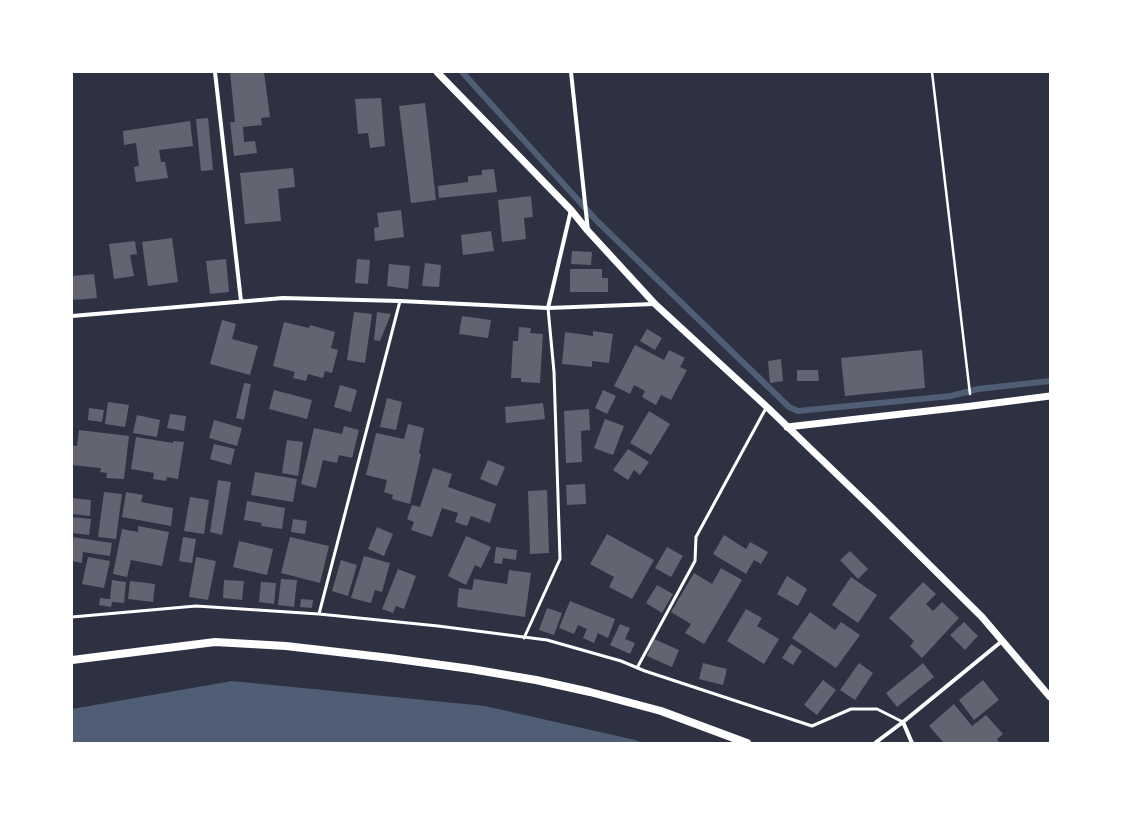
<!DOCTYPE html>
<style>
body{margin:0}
#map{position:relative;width:1122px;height:815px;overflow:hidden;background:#2d3142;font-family:Figtree,sans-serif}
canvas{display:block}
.frame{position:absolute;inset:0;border:73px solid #fff;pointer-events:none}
</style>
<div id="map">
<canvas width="1122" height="815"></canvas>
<div class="frame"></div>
</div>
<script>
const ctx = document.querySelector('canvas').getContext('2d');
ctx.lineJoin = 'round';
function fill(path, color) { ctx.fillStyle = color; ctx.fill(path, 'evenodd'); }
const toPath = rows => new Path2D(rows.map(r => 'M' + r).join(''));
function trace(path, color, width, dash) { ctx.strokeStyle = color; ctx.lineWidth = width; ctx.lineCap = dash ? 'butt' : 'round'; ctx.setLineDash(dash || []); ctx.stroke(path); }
fill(toPath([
 [232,681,485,706,635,740,643,743,72,743,72,709]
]), '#4f5d75');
trace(toPath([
 [462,72,597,221,789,407,798,411,951,396,978,389,1050,381]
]), '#4f5d75', 6);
fill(toPath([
 [230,72,264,72,270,117,261,118,262,125,243,127,244,142,255,141,257,153,234,156,230,122,235,122],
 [381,98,385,146,370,148,368,133,358,134,355,99],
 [425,103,436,200,411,203,399,106],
 [208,118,213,170,201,171,196,119],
 [190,121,193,146,159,150,161,162,165,162,168,178,136,182,134,167,139,166,136,143,124,145,123,131],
 [293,168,295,187,278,189,281,221,245,224,240,173],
 [494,169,497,192,439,198,438,186,468,182,468,176,482,175,482,170],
 [531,196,533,217,524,218,526,239,502,242,498,200],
 [401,210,404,237,375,241,374,228,379,227,377,213],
 [491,231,494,251,463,255,461,235],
 [172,238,178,282,148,286,142,242],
 [135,241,137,254,130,255,134,276,114,279,109,244],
 [572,251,592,252,591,265,571,264],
 [226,259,229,292,210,294,206,261],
 [357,259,370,260,368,284,355,283],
 [425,263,441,265,439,287,422,286],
 [389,264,410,266,408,289,387,286],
 [570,269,602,269,602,278,608,278,608,292,570,292],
 [94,274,97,298,72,300,72,276],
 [354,312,372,314,365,363,347,360],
 [377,312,391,314,380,341,374,340],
 [462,316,491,320,488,338,459,334],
 [222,320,236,324,232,339,258,346,250,375,210,364],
 [284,322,309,328,310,325,335,332,331,348,338,350,332,373,325,371,323,378,308,374,306,381,293,378,295,372,273,366],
 [519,327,531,328,530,333,543,334,540,383,521,382,521,378,511,378,513,341,518,341],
 [647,329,662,338,655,350,640,341],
 [593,331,613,334,609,363,592,361,592,367,562,364,565,332,593,336],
 [635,345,664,360,669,350,685,358,680,367,687,370,671,400,661,395,656,405,642,397,645,391,634,385,630,394,614,386],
 [922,350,925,388,845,396,841,358],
 [781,359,783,381,770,383,768,361],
 [797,370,818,370,819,381,797,381],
 [244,383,251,384,244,420,236,418],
 [340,385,357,390,351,412,334,407],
 [274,390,312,400,307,419,269,409],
 [603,390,616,396,607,414,595,408],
 [387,398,402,402,396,430,380,427],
 [108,402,129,405,125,427,105,424],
 [543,403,545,419,506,423,505,407],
 [89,408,104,410,102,422,88,420],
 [589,409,590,430,581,431,582,462,566,463,564,411],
 [649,411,670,424,651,455,630,443],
 [170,414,186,416,184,431,167,428],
 [137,415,160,420,157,437,133,433],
 [605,419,624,426,613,455,594,448],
 [214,420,242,428,237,446,209,438],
 [408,424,424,428,419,453,421,454,410,504,392,499,393,495,384,492,387,480,366,475,376,433,404,439],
 [344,426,359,430,352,458,339,455,337,463,323,460,316,488,301,484,314,428,342,434],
 [79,430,129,436,124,479,106,478,107,473,100,472,101,468,72,465,72,445,77,446],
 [136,437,173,443,173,441,184,442,178,479,167,477,166,481,153,479,154,473,131,469],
 [287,440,303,442,298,476,282,473],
 [214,444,235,449,231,465,210,459],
 [628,449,649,462,640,475,634,470,628,480,613,470],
 [488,460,505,467,497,486,480,479],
 [433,468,452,474,448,487,496,504,490,523,471,516,467,526,455,522,458,513,442,508,432,537,411,530,414,522,407,519,412,505,420,507],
 [255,472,297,479,293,502,251,495],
 [218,480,231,482,222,535,210,532],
 [585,484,586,504,567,505,566,485],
 [547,490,549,553,530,554,528,491],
 [104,492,122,494,116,539,98,537],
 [126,492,143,495,141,502,173,508,171,526,122,517],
 [190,497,209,500,204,534,184,531],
 [72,498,91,500,90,516,72,514],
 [247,501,285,508,282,529,261,526,262,523,244,520],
 [72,517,91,519,89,535,72,533],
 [293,519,307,521,305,534,291,532],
 [138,526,169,532,162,566,131,560,127,577,113,574,122,529,138,532],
 [377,527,393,534,384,556,368,549],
 [607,534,654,560,632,599,609,587,614,577,590,564],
 [724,535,746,549,750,542,768,552,761,564,754,560,746,574,713,554],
 [466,536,491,547,481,568,475,565,466,585,448,576],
 [72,537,112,543,110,556,83,552,82,563,72,561],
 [183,537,196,539,192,563,179,561],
 [290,537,329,546,320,583,281,573],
 [239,541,273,549,267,575,233,567],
 [496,547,517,550,516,560,503,558,502,564,494,563],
 [667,547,683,556,671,577,655,568],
 [850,551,868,569,858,579,840,560],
 [364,556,390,563,382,592,375,590,371,603,351,598],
 [88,557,110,561,104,588,82,584],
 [196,557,216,561,208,600,189,597],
 [341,560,357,565,348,596,332,591],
 [721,568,742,580,704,644,685,633,691,624,671,612,694,573,712,584],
 [398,569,416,576,404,609,396,606,393,613,382,609],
 [509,570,531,573,525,617,457,607,459,588,472,590,474,579,507,584],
 [787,576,807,589,798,606,777,594],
 [851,577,877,595,858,623,832,605],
 [281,579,297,580,294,607,278,605],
 [112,580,126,582,124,603,112,602,111,607,99,605,100,598,110,599],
 [224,580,244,581,242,600,223,598],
 [130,581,155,584,153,602,128,599],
 [261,582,276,583,274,604,259,602],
 [923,582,936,594,926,604,933,611,942,602,959,618,922,658,910,646,914,641,889,618],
 [657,585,673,594,662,613,646,603],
 [301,599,313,600,312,608,300,607],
 [570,601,615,619,608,638,598,633,594,643,583,638,587,629,578,625,574,634,559,628],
 [547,608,562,613,554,635,539,630],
 [746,609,762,618,757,626,779,639,764,664,727,641],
 [810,612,835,630,841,622,860,635,836,668,792,638],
 [964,622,978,636,965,650,950,635],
 [620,624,630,628,625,639,635,643,630,654,610,645],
 [654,639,679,650,672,667,647,656],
 [791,644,802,651,793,665,782,658],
 [703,663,727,669,723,685,699,679],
 [859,663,873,673,855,700,840,690],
 [923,663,934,677,897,707,886,693],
 [823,680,836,690,817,715,804,705],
 [983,680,999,700,974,720,959,700],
 [954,704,972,726,986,715,1003,734,997,739,1000,743,944,743,929,726]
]), '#626471');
trace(toPath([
 [932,72,970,394]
]), '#fff', 2.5);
trace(toPath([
 [319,614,400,301],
 [72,617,196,606,319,614,438,626,547,640,621,661,645,671,812,726,851,709,877,709,903,722],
 [524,638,560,559,554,372,548,308],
 [637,668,695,561,696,537,766,408]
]), '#fff', 3);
trace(toPath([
 [215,72,241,301],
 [571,72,588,231],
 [548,308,571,210],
 [72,316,283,298,400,301,548,308,654,304],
 [903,722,912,743],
 [875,743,903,722,1002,641]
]), '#fff', 4);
trace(toPath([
 [437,72,571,210,588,231,655,304,767,407,872,508,982,617,1050,697],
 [787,427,972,406,1050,396]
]), '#fff', 7);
trace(toPath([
 [72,660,215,642,286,646,390,658,471,669,536,680,590,692,661,711,747,743]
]), '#fff', 8);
</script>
